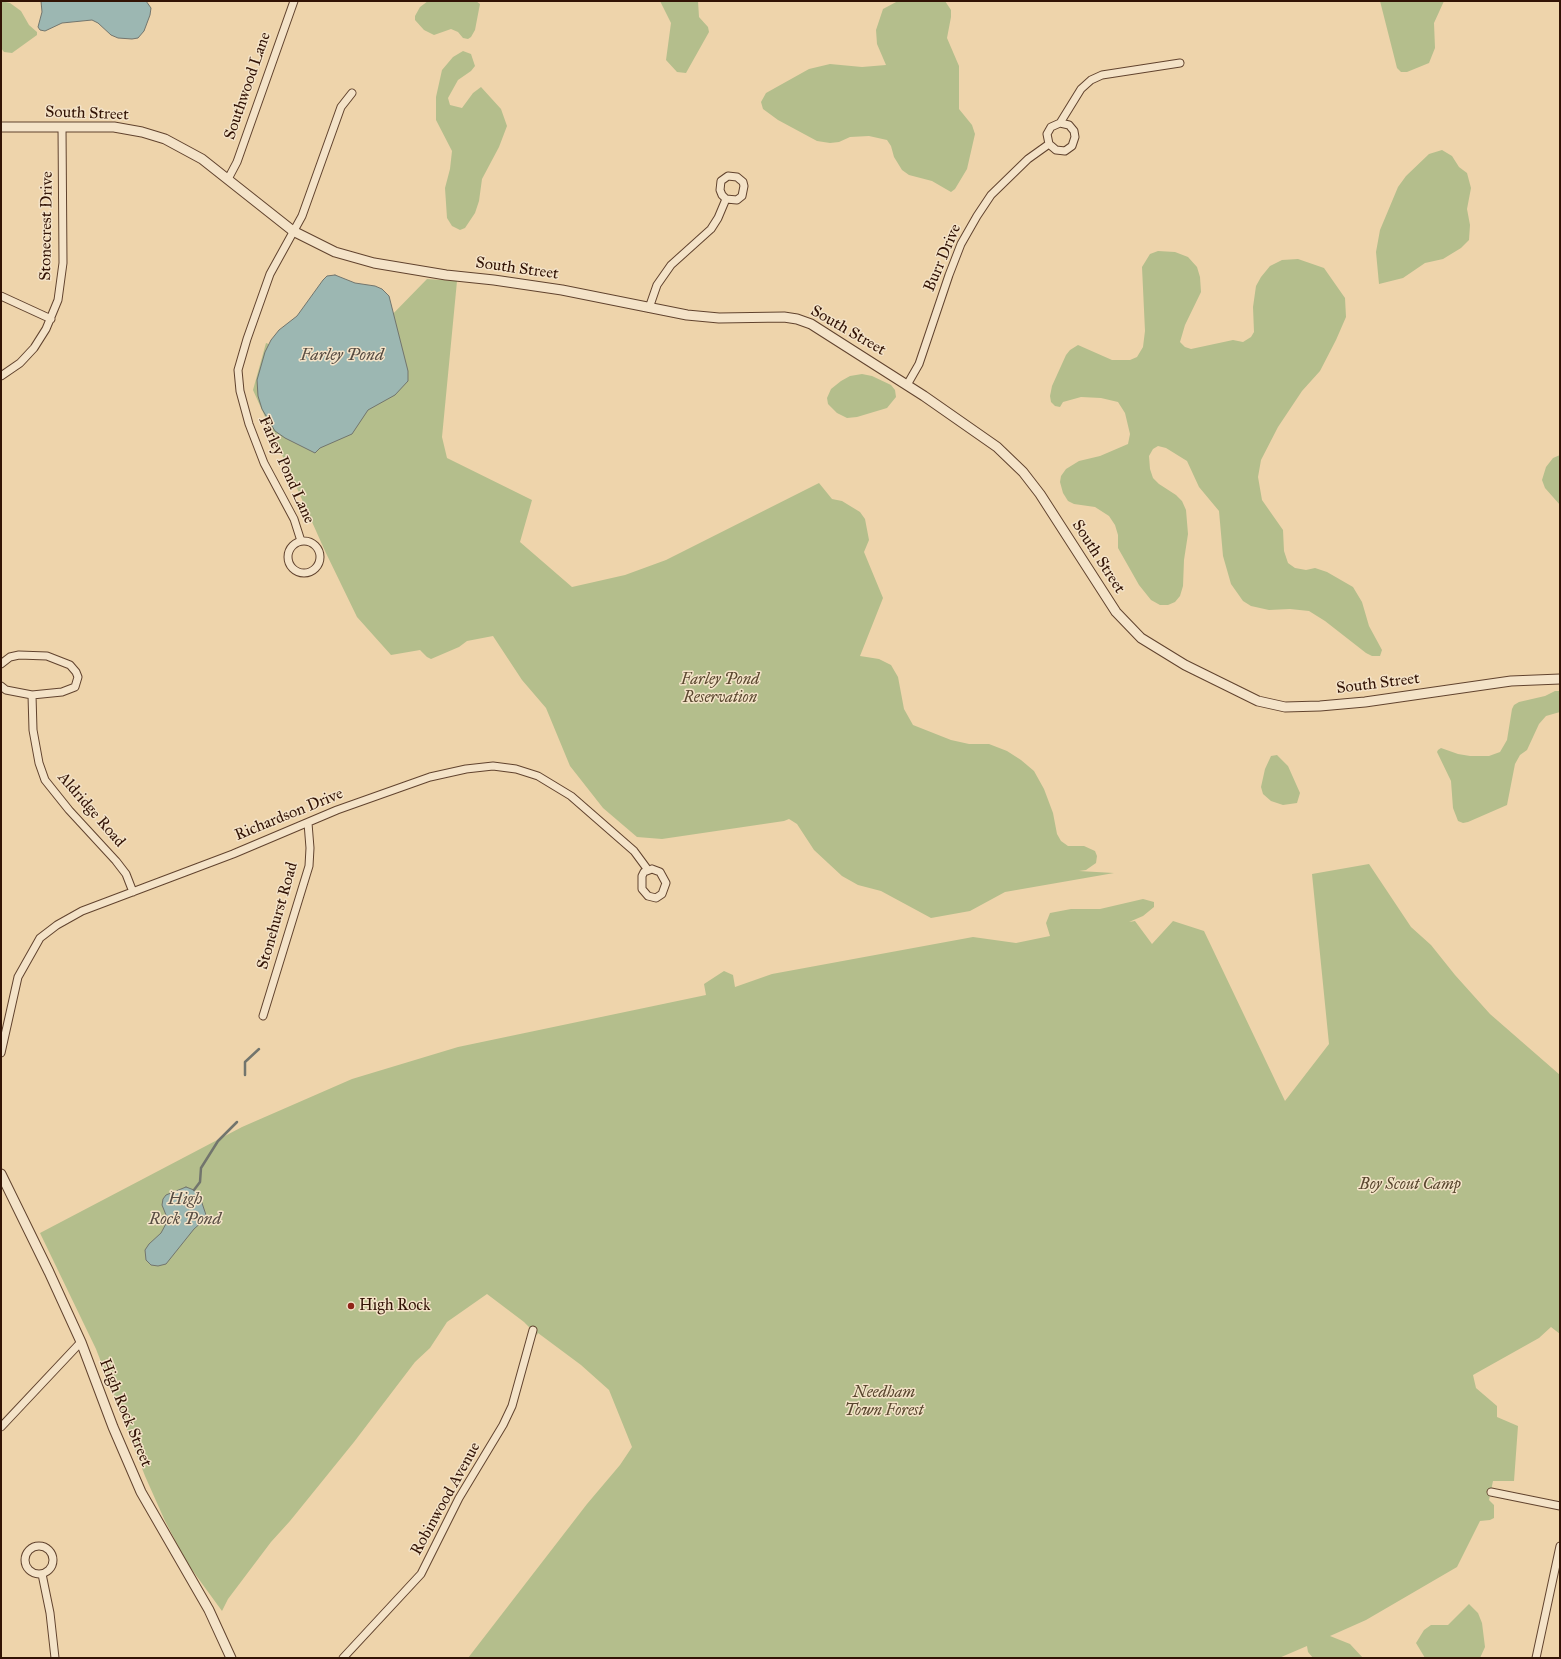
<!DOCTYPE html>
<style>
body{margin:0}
#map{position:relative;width:1561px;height:1659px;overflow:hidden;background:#eed4ab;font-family:"IM FELL Great Primer",serif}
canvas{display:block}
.frame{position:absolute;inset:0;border:2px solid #321305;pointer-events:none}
</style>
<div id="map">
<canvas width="1561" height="1659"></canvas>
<div class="frame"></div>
</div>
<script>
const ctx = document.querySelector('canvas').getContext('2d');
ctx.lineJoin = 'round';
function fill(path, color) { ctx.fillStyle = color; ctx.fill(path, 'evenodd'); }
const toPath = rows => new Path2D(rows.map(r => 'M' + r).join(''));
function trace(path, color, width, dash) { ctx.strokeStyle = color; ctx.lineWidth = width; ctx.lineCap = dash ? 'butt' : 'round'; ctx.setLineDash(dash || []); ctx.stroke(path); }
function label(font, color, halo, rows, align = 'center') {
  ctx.font = font + ' "IM FELL Great Primer",serif'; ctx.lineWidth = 3; ctx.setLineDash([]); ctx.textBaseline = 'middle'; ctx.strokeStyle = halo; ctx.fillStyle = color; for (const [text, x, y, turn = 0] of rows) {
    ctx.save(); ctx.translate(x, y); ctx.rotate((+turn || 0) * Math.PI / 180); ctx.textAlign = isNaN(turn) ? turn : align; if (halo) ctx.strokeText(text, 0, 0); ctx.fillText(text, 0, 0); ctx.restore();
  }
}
fill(toPath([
 [1,1,10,3,21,11,29,25,37,32,37,35,12,53,4,52,1,48],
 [428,1,476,1,480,4,479,9,475,30,471,37,468,39,463,38,458,32,451,29,434,35,424,30,415,20,415,16,420,7],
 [660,1,698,1,699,17,708,27,709,32,686,73,677,72,666,60,671,23],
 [898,1,945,1,951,10,951,17,947,38,959,66,959,109,972,125,975,134,967,169,955,189,951,192,932,181,909,175,902,170,894,157,891,146,887,140,869,136,850,137,839,142,830,143,817,141,778,120,763,109,761,102,766,93,809,69,830,64,862,67,886,65,877,44,876,30,883,9],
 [1380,1,1444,1,1434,23,1435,48,1429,63,1407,72,1401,72,1397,68],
 [463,51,471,54,475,66,471,71,458,80,448,98,450,105,462,108,473,93,481,87,501,109,507,126,499,147,482,179,479,201,475,213,465,228,460,230,452,226,447,218,445,188,450,169,452,151,436,120,436,97,442,70,453,57],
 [1442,150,1452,156,1459,167,1467,173,1471,188,1467,209,1470,225,1469,240,1461,248,1443,259,1425,263,1403,278,1379,284,1376,252,1380,230,1398,187,1406,176,1429,154],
 [1158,251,1175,252,1188,257,1197,267,1200,277,1201,292,1185,325,1180,342,1185,347,1191,349,1233,340,1243,342,1251,337,1254,332,1253,307,1256,286,1261,277,1270,266,1282,260,1298,259,1324,268,1345,298,1346,317,1336,340,1320,371,1302,391,1278,427,1261,460,1258,477,1262,500,1283,530,1284,551,1288,563,1295,568,1306,570,1315,568,1327,572,1353,587,1362,602,1369,626,1382,650,1380,656,1372,656,1366,653,1325,621,1309,611,1290,609,1269,610,1251,606,1243,601,1231,584,1223,556,1219,511,1199,487,1187,461,1166,448,1158,446,1153,449,1149,456,1150,469,1153,478,1159,484,1176,495,1182,501,1186,510,1188,534,1184,560,1183,586,1180,596,1175,602,1168,605,1160,605,1151,600,1139,585,1118,548,1118,535,1115,525,1109,516,1095,507,1074,504,1068,501,1063,493,1060,482,1061,476,1066,469,1079,461,1100,456,1128,444,1130,434,1125,413,1118,402,1101,398,1081,397,1063,402,1060,407,1055,406,1051,402,1050,396,1052,386,1066,355,1070,350,1078,345,1112,360,1130,360,1137,357,1143,347,1145,331,1142,267,1150,254],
 [427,279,457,281,442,437,447,458,532,500,520,542,572,587,625,575,666,560,819,483,832,499,842,501,860,512,865,519,869,540,864,552,883,598,860,656,879,659,891,665,898,677,904,709,913,725,951,740,969,744,989,744,1007,751,1021,760,1034,771,1044,789,1053,813,1057,834,1061,841,1068,846,1084,846,1095,851,1097,856,1096,863,1086,870,1079,871,1114,873,1005,892,970,911,931,918,881,891,858,885,842,876,814,850,797,824,789,819,784,821,662,839,637,837,603,808,570,766,546,708,522,680,493,636,467,641,459,647,431,659,427,657,420,650,391,655,357,617,325,551,253,390,266,343,280,348,386,321],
 [862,374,872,376,891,385,895,390,896,397,887,408,857,417,847,418,837,413,828,404,827,398,831,389,841,381,850,376],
 [1560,455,1560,505,1545,488,1542,480,1546,467,1553,458],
 [1555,691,1560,691,1560,712,1546,716,1539,724,1527,750,1520,755,1515,764,1507,805,1468,822,1463,823,1458,821,1453,808,1451,781,1437,752,1438,750,1441,748,1458,754,1470,756,1489,756,1500,752,1507,740,1512,709,1514,705,1519,702,1545,696],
 [1277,755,1288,766,1300,793,1297,803,1283,805,1271,801,1263,794,1261,787,1265,769,1271,756],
 [1369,864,1411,927,1431,945,1455,975,1490,1014,1560,1075,1560,1334,1551,1327,1539,1338,1473,1375,1476,1388,1497,1406,1497,1417,1518,1426,1514,1481,1493,1481,1489,1500,1494,1505,1494,1518,1490,1520,1480,1521,1457,1567,1366,1620,1330,1636,1350,1644,1363,1658,1313,1658,1308,1652,1307,1646,1279,1658,468,1658,587,1504,620,1465,632,1447,609,1390,581,1365,538,1333,537,1335,524,1322,487,1294,447,1322,430,1348,415,1362,354,1442,290,1521,271,1542,228,1599,222,1611,187,1563,165,1521,145,1476,96,1349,40,1233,242,1127,352,1079,458,1047,706,995,704,984,724,971,733,975,735,987,772,974,973,937,1016,943,1050,936,1046,923,1050,913,1071,909,1100,909,1143,899,1154,902,1154,907,1143,916,1129,922,1135,921,1152,944,1173,921,1204,931,1285,1101,1329,1044,1312,874],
 [1469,1604,1478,1613,1482,1623,1485,1647,1480,1658,1425,1658,1416,1643,1424,1630,1431,1625,1448,1625]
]), '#b4be8c');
const water = toPath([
 [41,1,146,1,151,8,150,15,144,31,138,38,132,39,118,38,111,35,98,23,92,20,62,23,45,31,40,30,38,27,42,12,41,1],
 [335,275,355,283,375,286,382,289,389,296,408,371,408,381,395,395,368,410,352,434,320,448,315,453,285,438,275,431,262,409,258,396,257,380,265,352,271,340,279,330,297,316,323,280,327,276,335,275],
 [186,1187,194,1190,200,1197,206,1215,204,1220,194,1229,166,1264,158,1266,151,1265,146,1260,145,1250,149,1244,161,1233,168,1220,162,1205,163,1199,166,1195,186,1187]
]);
fill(water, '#9cb7b2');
trace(water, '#72756d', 1);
trace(toPath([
 [245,1075,245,1062,259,1049],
 [194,1190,200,1182,201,1168,218,1141,237,1122]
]), '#72756d', 2.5);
const minor = toPath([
 [1060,123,1081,89,1091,80,1102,75,1180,63],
 [228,179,237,162,294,1],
 [1,296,51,319],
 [649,308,657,285,671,265,711,229,718,218,726,199,737,200,742,196,744,186,743,182,737,177,728,176,721,181,720,190,722,195,726,199],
 [1,376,20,363,34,348,46,329,58,300,63,263,62,127],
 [907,385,919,364,949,275,961,244,977,216,991,195,1028,159,1049,144,1056,150,1065,151,1072,146,1075,137,1074,131,1069,125,1060,123,1051,127,1047,134,1049,144],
 '288 557a16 16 0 1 1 32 0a16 16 0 1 1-32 0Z',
 [301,541,294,519,264,463,249,424,240,391,238,370,247,339,270,274,302,216,341,107,352,93],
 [1,664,10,657,19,655,47,656,70,665,76,672,78,677,75,687,62,692,32,695,6,690,1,686],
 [32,695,33,730,39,763,45,780,69,810,116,861,126,874,133,892],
 [652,869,660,872,666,883,662,894,656,898,648,896,642,889,642,876,644,872,652,869],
 [263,1016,309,866,310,848,308,823],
 [1,1053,18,977,40,938,57,925,82,911,233,854,337,810,430,777,466,769,493,766,516,769,538,776,571,796,634,851,648,870],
 [1,1427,81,1342],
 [1491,1492,1560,1506],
 '25 1560a14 14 0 1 1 28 0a14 14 0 1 1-28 0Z',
 [42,1574,50,1613,55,1658],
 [343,1658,421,1574,459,1498,503,1425,512,1406,533,1330],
 [1536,1658,1560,1546]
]);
const tertiary = toPath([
 [1,127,114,127,142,132,165,139,202,159,293,231,335,252,374,263,446,275,494,280,562,290,687,315,719,318,784,317,797,319,811,324,924,396,997,447,1023,472,1040,494,1116,612,1141,638,1185,665,1258,701,1285,707,1320,706,1365,702,1511,681,1560,679],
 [1,1174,49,1272,81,1342,113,1427,141,1492,209,1610,231,1658]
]);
trace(minor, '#61432e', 9);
trace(tertiary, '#61432e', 11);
trace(minor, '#f4e3c8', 7);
trace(tertiary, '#f4e3c8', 9);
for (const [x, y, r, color] of [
 [351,1306,4,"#8f2418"]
]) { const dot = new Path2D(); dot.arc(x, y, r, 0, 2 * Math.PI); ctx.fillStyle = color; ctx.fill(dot); trace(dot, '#f4e3c8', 1.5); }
label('16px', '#321305', '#f4e3c8', [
 ["Southwood Lane",248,86,-71],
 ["South Street",87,114,2],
 ["Stonecrest Drive",47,226,-89],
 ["Burr Drive",943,258,-67],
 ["South Street",517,269,8],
 ["South Street",848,331,30],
 ["Farley Pond Lane",286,470,66],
 ["South Street",1098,557,57],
 ["South Street",1378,684,-7],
 ["Aldridge Road",91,810,49],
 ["Richardson Drive",289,815,-22],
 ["Stonehurst Road",278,916,-74],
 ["High Rock Street",125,1413,68],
 ["Robinwood Avenue",446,1499,-61]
]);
label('italic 16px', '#59462e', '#f4e3c8', [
 ["Farley Pond",720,680],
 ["Reservation",720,698],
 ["Boy Scout Camp",1410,1185],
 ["Needham",884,1393],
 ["Town Forest",884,1411]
]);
label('16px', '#321305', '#f4e3c8', [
 ["High Rock",359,1306]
], 'left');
label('italic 17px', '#574c42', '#f4e3c8', [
 ["Farley Pond",342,356],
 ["High",185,1200],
 ["Rock Pond",185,1220]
]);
</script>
